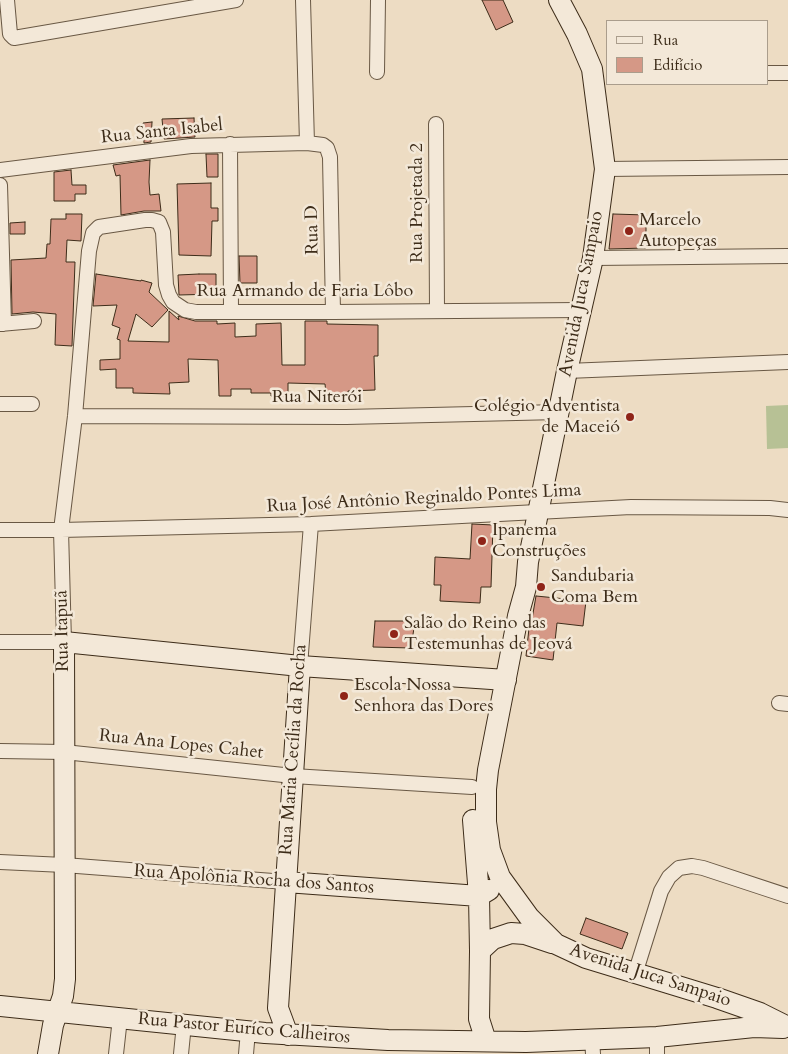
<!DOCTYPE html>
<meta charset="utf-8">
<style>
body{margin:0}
#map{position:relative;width:788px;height:1054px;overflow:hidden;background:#eddcc3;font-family:Cardo,serif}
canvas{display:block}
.legend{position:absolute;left:606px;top:20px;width:162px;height:65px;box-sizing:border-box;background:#f3e8d8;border:1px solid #aa9d8c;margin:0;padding:6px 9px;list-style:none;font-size:15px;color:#3d2c19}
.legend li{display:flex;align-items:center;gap:10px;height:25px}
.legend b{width:25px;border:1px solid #aa9d8c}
</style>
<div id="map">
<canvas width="788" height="1054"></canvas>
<ul class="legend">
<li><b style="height:6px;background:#f3e8d8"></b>Rua</li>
<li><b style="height:14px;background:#d59886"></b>Edifício</li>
</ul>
</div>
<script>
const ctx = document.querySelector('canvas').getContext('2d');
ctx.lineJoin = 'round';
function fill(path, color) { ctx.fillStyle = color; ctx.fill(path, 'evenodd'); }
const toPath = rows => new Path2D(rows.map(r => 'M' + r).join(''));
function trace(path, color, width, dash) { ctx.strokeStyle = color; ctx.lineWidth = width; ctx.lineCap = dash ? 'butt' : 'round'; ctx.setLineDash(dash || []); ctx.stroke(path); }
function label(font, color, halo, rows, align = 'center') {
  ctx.font = font + ' Cardo,serif'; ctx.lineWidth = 5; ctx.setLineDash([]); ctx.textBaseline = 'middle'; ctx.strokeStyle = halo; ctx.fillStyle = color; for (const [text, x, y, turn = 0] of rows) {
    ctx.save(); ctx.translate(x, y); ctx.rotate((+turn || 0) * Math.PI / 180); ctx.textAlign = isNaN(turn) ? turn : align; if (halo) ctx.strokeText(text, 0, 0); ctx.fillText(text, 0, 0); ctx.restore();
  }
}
fill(toPath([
 [788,405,788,448,767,449,766,406]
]), '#b7c195');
const building = toPath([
 [482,0,503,0,513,22,496,30,482,0],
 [194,118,195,137,164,139,162,119,194,118],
 [152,122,151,142,144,143,143,123,152,122],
 [206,154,218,154,218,177,207,177,206,154],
 [150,160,149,182,150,195,159,194,161,211,144,211,121,215,120,175,116,176,113,165,150,160],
 [71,170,72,185,86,185,86,194,75,194,75,201,54,201,54,172,71,170],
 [211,183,211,208,218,208,218,221,212,221,211,256,179,255,177,184,211,183],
 [66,214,82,214,81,241,67,240,66,262,75,262,72,346,55,345,56,314,33,312,12,314,11,260,46,258,47,244,50,244,51,219,66,219,66,214],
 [613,214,646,215,646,248,609,249,613,214],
 [25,222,25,234,10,234,10,223,25,222],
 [239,256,257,256,257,283,240,283,239,256],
 [96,274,141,281,141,280,152,283,149,292,168,310,152,327,136,314,128,341,169,342,169,311,179,320,178,316,195,321,217,321,217,324,235,323,235,337,256,336,256,324,281,323,282,365,305,365,305,321,327,321,327,324,378,325,378,356,374,356,375,390,348,391,348,394,326,394,325,384,288,383,288,397,271,396,271,393,251,393,251,389,231,389,231,396,219,396,218,360,188,359,189,382,169,383,170,394,133,393,133,388,116,388,116,369,100,370,100,360,120,359,120,340,117,339,120,328,112,325,117,305,93,306,96,274],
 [199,274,216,274,216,294,179,295,178,275,199,274],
 [472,524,493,525,491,587,481,587,480,603,440,601,441,585,434,585,435,557,470,559,472,524],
 [536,596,586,601,583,626,557,623,553,660,526,656,530,619,532,619,536,596],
 [375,621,415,621,411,648,373,647,375,621],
 [586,918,628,933,622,949,580,934,586,918]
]);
fill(building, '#d59886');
trace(building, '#3d2c19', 1);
const street = toPath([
 [7,0,10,34,14,38,236,0],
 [303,0,307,143],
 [377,72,378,0],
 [767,73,788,73],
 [436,124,437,311],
 [230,144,231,311],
 [605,169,788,167],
 [0,170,191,146,307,143,323,145,327,148,330,157,333,312],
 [0,185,4,324],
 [593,258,788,256],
 [0,324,34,321],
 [567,371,788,362],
 [0,404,32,404],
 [75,416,346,417,559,412],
 [0,530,61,530,311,524,631,507,770,508,788,510],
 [0,642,64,642,61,530,75,416,89,251,93,233,99,227,145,220,152,220,159,222,163,232,166,285,169,295,173,302,185,310,196,312,333,312,580,310],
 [300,666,311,524],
 [779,703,788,704],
 [0,751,64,752,293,776,472,787],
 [0,862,64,865,286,882],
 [635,974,661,891,669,877,679,868,692,866,703,868,788,896],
 [657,1037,657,1054],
 [592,1039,593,1054],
 [116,1054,120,1018],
 [181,1054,184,1024],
 [246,1054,248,1031]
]);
const secondary = toPath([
 [559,0,577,34,592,69,605,169,593,258,567,371,528,562,526,587,518,616,488,770,486,789,486,822,490,850,500,877,529,917,556,944,586,958,717,998,760,1013,788,1027],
 [473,820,479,896,480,951,479,1019,486,1041],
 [286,882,479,896,489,890],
 [480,951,493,939,511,933,525,934,552,943],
 [0,1006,265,1033,388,1040,526,1042,657,1037,754,1027,783,1028],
 [288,1035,278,1008,300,666],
 [48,1054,53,1025,63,996,65,979,64,642,300,666,506,680]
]);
trace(street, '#695844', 16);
trace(secondary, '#3d2c19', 22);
trace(street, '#f3e8d8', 14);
trace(secondary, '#f3e8d8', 20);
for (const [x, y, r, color] of [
 [629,231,5,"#8f2418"],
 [630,417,5,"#8f2418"],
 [482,541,5,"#8f2418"],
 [541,587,5,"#8f2418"],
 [394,634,5,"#8f2418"],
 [344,696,5,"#8f2418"]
]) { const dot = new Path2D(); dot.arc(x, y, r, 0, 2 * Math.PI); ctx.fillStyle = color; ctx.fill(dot); trace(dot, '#f3e8d8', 2); }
label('18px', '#3d2c19', '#f3e8d8', [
 ["Rua Santa Isabel",162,132,-6],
 ["Rua Projetada 2",418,203,-90],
 ["Rua D",313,230,-91],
 ["Rua Armando de Faria Lôbo",305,292],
 ["Avenida Juca Sampaio",582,294,-79],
 ["Rua Niterói",317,398],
 ["Rua José Antônio Reginaldo Pontes Lima",424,499,-3],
 ["Rua Itapuã",63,631,-91],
 ["Rua Ana Lopes Cahet",181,745,6],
 ["Rua Maria Cecília da Rocha",294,750,-86],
 ["Rua Apolônia Rocha dos Santos",254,880,4],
 ["Avenida Juca Sampaio",650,976,18],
 ["Rua Pastor Euríco Calheiros",244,1029,5]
]);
label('18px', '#3d2c19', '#f3e8d8', [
 ["Marcelo",639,221],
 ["Autopeças",639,242],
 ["Colégio Adventista",620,407,"right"],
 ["de Maceió",620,428,"right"],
 ["Ipanema",492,531],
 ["Construções",492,552],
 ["Sandubaria",551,577],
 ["Coma Bem",551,598],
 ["Salão do Reino das",404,624],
 ["Testemunhas de Jeová",404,645],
 ["Escola Nossa",354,686],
 ["Senhora das Dores",354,707]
], 'left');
</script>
